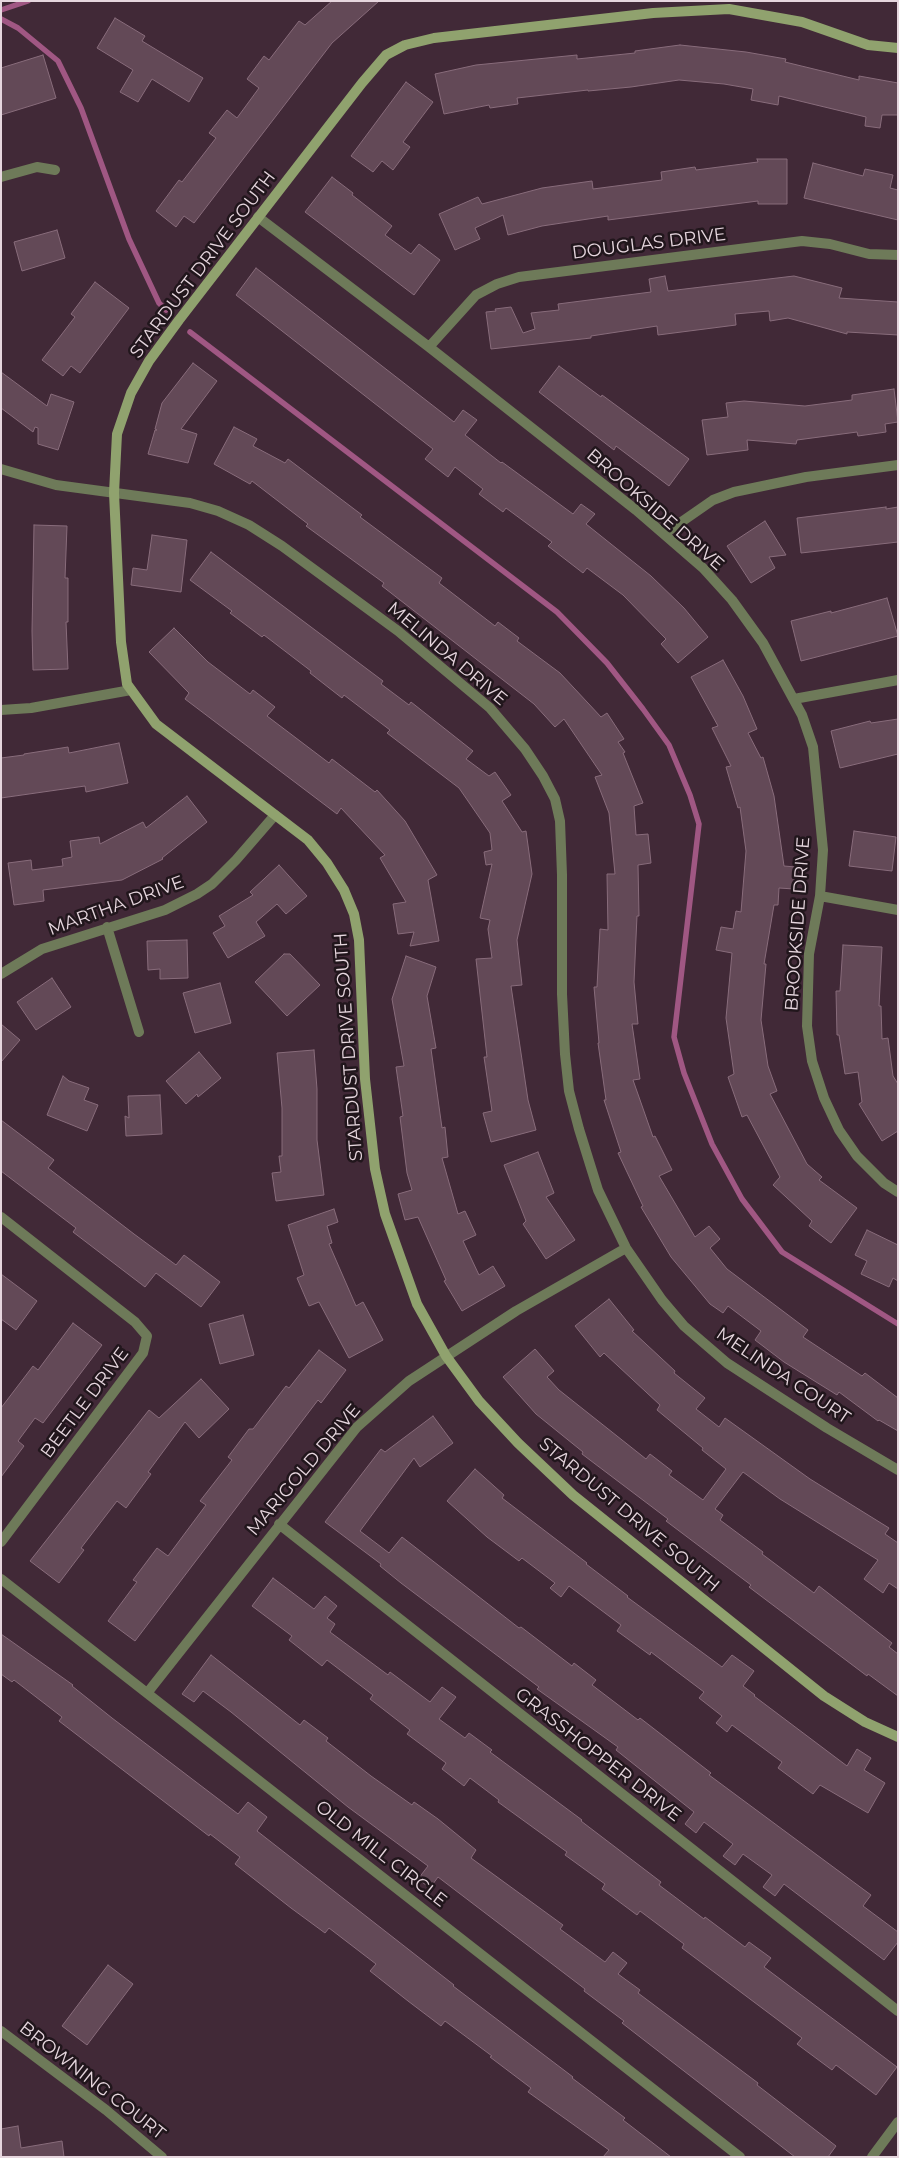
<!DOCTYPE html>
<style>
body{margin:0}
#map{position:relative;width:899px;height:2158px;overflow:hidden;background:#412937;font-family:Montserrat,sans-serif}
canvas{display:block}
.frame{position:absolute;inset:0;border:2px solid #e6d6de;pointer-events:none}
</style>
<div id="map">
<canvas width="899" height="2158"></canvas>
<div class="frame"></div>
</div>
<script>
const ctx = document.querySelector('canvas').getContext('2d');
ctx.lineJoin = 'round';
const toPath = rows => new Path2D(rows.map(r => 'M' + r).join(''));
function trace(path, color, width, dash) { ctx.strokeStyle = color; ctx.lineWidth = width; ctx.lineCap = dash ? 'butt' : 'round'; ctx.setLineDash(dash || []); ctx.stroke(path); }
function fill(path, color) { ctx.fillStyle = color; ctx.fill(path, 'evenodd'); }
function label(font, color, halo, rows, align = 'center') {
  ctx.font = font + ' Montserrat,sans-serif'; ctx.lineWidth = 5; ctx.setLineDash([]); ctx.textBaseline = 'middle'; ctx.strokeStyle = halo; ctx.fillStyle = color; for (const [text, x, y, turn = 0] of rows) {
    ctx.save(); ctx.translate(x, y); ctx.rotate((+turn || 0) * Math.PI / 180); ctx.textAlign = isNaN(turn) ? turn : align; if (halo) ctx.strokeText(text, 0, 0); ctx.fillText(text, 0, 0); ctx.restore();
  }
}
trace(toPath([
 [1,10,28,1],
 [1,19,18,28,58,61,81,108,129,239,159,303,166,310],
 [190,332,557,612,607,663,643,709,669,745,690,795,699,824,674,1037,684,1073,712,1144,742,1199,782,1252,898,1324]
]), '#a05783', 5.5);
const building = toPath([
 [332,1,379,1,332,43,194,223,184,216,176,227,156,211,179,180,182,182,216,138,209,133,227,110,237,118,259,88,247,79,264,56,269,60,299,21,305,25,332,1],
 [115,18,145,36,142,41,203,78,189,102,152,79,138,102,120,92,133,70,97,48,115,18],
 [680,45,746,52,786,59,785,62,859,80,859,76,898,83,898,115,882,115,880,128,865,126,866,117,779,96,778,105,751,100,753,89,724,84,679,80,631,87,588,91,588,90,517,98,518,104,490,108,489,105,444,114,435,74,476,65,577,55,577,59,635,53,635,51,680,45],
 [43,55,56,98,1,115,1,68,43,55],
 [406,82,433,102,403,142,410,147,393,170,382,161,373,172,351,156,406,82],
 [757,159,787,159,787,204,758,204,758,201,608,220,608,216,542,226,508,235,503,215,475,228,480,239,455,250,439,214,478,197,482,204,542,188,592,181,593,189,662,180,661,172,695,167,696,170,758,162,757,159],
 [813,163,863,176,865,169,893,175,890,188,898,190,898,220,804,198,813,163],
 [332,177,353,193,352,195,392,226,385,235,411,254,419,244,440,260,414,295,305,212,332,177],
 [57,230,65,258,22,271,14,242,57,230],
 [256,268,454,422,463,410,477,420,465,435,501,463,502,462,573,514,581,504,595,514,586,524,651,576,684,608,708,637,678,663,661,644,666,639,623,595,587,568,583,573,548,546,552,542,506,508,503,512,479,494,483,489,455,467,448,477,425,459,433,449,236,295,256,268],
 [665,276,668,291,794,276,842,288,839,298,898,302,898,335,847,332,847,334,788,318,770,321,769,311,735,314,736,325,658,335,657,326,591,336,591,338,491,349,486,312,496,311,495,309,511,307,523,333,535,329,531,313,559,310,558,304,651,292,649,279,665,276],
 [95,282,129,308,80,373,71,366,63,376,42,360,75,317,71,314,95,282],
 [193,363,217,381,181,429,197,434,188,463,148,454,155,430,157,430,155,429,162,403,193,363],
 [559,366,601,397,602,395,689,459,669,486,616,446,614,450,539,392,559,366],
 [1,372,47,406,51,394,74,402,58,450,38,444,38,428,35,427,33,432,1,408,1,372],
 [894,389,898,422,885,424,886,432,858,436,857,432,797,440,796,444,747,440,748,450,707,455,702,420,728,417,726,403,744,401,805,406,852,400,852,395,894,389],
 [234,427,257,439,253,446,285,463,288,459,362,515,360,517,442,578,439,583,495,626,498,622,519,638,517,641,560,673,601,717,607,713,624,739,618,742,625,752,623,753,643,803,634,806,636,835,648,834,651,863,638,865,639,916,637,916,634,982,638,1024,632,1024,640,1079,633,1080,653,1137,655,1136,672,1170,659,1176,695,1237,709,1226,720,1239,710,1248,727,1269,808,1330,803,1337,862,1376,865,1373,898,1398,898,1431,879,1420,878,1421,839,1392,837,1395,784,1362,755,1340,761,1331,728,1306,723,1313,710,1304,671,1257,641,1207,643,1206,618,1153,621,1152,604,1100,606,1100,598,1043,599,1043,594,987,597,987,600,929,608,930,607,874,615,874,609,813,595,777,602,775,564,719,555,727,534,704,382,586,384,583,306,526,308,524,252,481,250,484,214,464,234,427],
 [886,507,886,509,898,507,898,542,801,553,797,518,886,507],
 [765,521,786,555,769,557,775,568,751,583,727,546,765,521],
 [34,525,67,526,65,578,68,578,68,622,66,622,68,669,33,670,32,631,34,525],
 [152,535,187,540,181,592,131,585,133,568,147,570,152,535],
 [211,552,383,681,381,684,409,705,411,702,473,751,466,759,489,776,495,772,511,795,502,801,522,832,526,831,532,874,517,940,522,985,511,986,528,1100,536,1130,491,1142,483,1113,492,1111,484,1057,487,1057,476,959,492,958,488,929,490,920,480,918,492,864,486,865,484,852,492,850,490,833,459,788,387,733,390,730,344,695,342,698,310,673,311,671,264,635,262,637,230,613,232,611,190,580,211,552],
 [887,598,898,636,801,661,791,621,831,611,831,613,887,598],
 [174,628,208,662,250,694,253,690,275,707,267,716,329,763,332,759,375,792,377,790,405,821,437,875,428,880,439,941,410,946,414,932,398,934,393,904,406,902,380,858,385,855,341,808,337,814,185,699,189,693,149,652,174,628],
 [723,660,743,696,757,729,748,733,761,758,763,757,774,796,784,866,796,867,794,889,779,888,778,905,774,905,764,964,766,964,761,1020,768,1066,777,1091,770,1094,807,1164,822,1177,819,1180,857,1208,831,1243,809,1226,812,1221,773,1185,780,1177,747,1115,742,1117,728,1077,734,1074,726,1018,732,953,716,950,721,927,733,929,736,911,741,912,746,851,740,807,738,808,726,767,731,766,712,728,718,726,691,677,723,660],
 [898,719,898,754,840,768,831,731,870,721,871,723,898,719],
 [119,743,128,783,86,792,85,786,1,798,1,758,24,755,24,754,68,747,69,753,119,743],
 [187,796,207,822,162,858,163,859,122,880,43,890,44,901,14,905,8,863,31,860,32,870,63,866,62,859,72,857,70,841,99,837,100,844,143,822,146,828,187,796],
 [854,831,896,837,892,871,849,866,854,831],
 [279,865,307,896,286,914,277,904,256,922,265,936,228,958,213,933,225,926,219,916,253,895,250,892,279,865],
 [187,940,188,978,160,979,160,969,148,970,147,941,187,940],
 [843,945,882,947,879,1006,881,1006,882,1039,888,1038,893,1076,898,1084,898,1131,882,1141,859,1104,862,1102,858,1072,845,1074,839,1035,837,1035,836,991,840,991,843,945],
 [284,954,290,954,320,985,287,1016,255,982,284,954],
 [406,956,436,967,427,996,436,1048,431,1049,442,1128,445,1127,448,1157,442,1158,458,1214,465,1211,476,1235,463,1241,479,1275,493,1266,505,1286,462,1311,444,1281,446,1280,418,1217,405,1220,398,1194,412,1190,407,1173,400,1117,403,1116,396,1067,404,1066,392,999,406,956],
 [52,978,71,1007,36,1030,17,1002,52,978],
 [220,983,231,1023,195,1033,183,993,220,983],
 [1,1024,20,1040,1,1062,1,1024],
 [314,1050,317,1089,317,1140,324,1195,276,1201,272,1173,281,1172,279,1156,282,1156,282,1108,277,1053,314,1050],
 [199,1052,221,1078,198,1097,197,1094,186,1104,166,1081,199,1052],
 [63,1076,69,1081,89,1088,84,1100,98,1105,87,1131,47,1115,63,1076],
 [160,1095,162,1134,126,1136,125,1116,129,1118,128,1096,160,1095],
 [1,1120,54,1160,48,1168,134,1234,176,1265,184,1255,220,1282,201,1307,156,1273,145,1287,73,1232,76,1228,1,1171,1,1120],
 [538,1152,554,1193,546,1197,575,1240,546,1259,523,1224,526,1221,504,1165,538,1152],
 [334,1209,338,1222,327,1226,332,1243,329,1244,356,1306,363,1302,383,1340,349,1358,319,1302,309,1306,297,1278,304,1275,288,1225,334,1209],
 [867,1230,898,1245,898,1281,893,1278,889,1287,861,1274,867,1261,855,1255,867,1230],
 [1,1274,37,1301,16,1330,1,1319,1,1274],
 [609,1299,634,1330,632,1331,675,1371,674,1373,705,1398,696,1409,719,1427,725,1418,810,1479,889,1528,885,1534,898,1543,898,1589,889,1583,883,1593,864,1579,878,1560,780,1499,743,1472,715,1509,723,1515,720,1520,763,1552,762,1554,814,1593,819,1586,892,1643,889,1647,898,1654,898,1696,868,1674,867,1676,749,1587,751,1585,666,1521,668,1519,582,1454,583,1452,536,1414,503,1377,535,1349,554,1371,547,1377,559,1390,646,1459,650,1454,672,1471,669,1475,703,1500,726,1469,702,1450,703,1448,657,1410,660,1405,604,1353,600,1357,575,1326,609,1299],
 [243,1315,254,1355,220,1364,209,1324,243,1315],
 [73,1323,102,1345,43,1423,35,1418,18,1441,24,1446,1,1477,1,1408,33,1366,38,1370,73,1323],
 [319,1350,346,1370,321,1403,318,1400,135,1641,108,1621,137,1582,133,1580,157,1548,168,1556,206,1505,200,1501,232,1460,228,1457,249,1429,253,1429,286,1386,289,1388,319,1350],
 [201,1379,229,1409,199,1438,185,1422,148,1472,151,1474,126,1508,117,1501,81,1548,84,1550,59,1583,30,1561,149,1410,159,1418,201,1379],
 [433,1416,453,1443,420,1467,414,1458,360,1531,389,1553,402,1537,519,1628,521,1627,572,1666,574,1663,596,1680,592,1685,638,1720,640,1718,711,1773,709,1775,871,1895,863,1906,898,1932,898,1942,884,1960,784,1884,775,1896,763,1887,772,1875,743,1854,735,1865,723,1856,733,1844,704,1822,696,1833,685,1824,694,1812,616,1750,618,1747,537,1689,539,1687,401,1583,380,1566,381,1564,325,1522,381,1449,385,1452,433,1416],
 [475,1469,504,1495,502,1498,587,1563,586,1564,628,1596,627,1597,722,1667,732,1655,754,1671,743,1686,755,1695,754,1696,847,1766,857,1749,871,1758,864,1770,885,1783,868,1813,820,1785,813,1794,778,1768,782,1762,732,1725,727,1732,716,1723,722,1716,699,1698,704,1692,651,1652,650,1655,617,1631,621,1625,569,1586,561,1597,550,1588,555,1583,522,1558,519,1561,487,1537,447,1501,475,1469],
 [273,1578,314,1609,325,1596,337,1606,327,1618,335,1624,330,1632,388,1675,390,1672,430,1702,442,1687,456,1697,439,1719,465,1738,469,1733,492,1750,490,1752,582,1820,581,1821,661,1882,659,1885,704,1919,705,1917,745,1947,749,1942,771,1958,764,1967,897,2067,876,2095,836,2065,832,2070,797,2044,802,2038,682,1948,684,1944,640,1911,637,1915,602,1889,605,1884,565,1855,567,1852,498,1802,499,1800,470,1778,464,1786,442,1769,446,1763,407,1734,410,1730,370,1699,373,1695,327,1660,322,1666,289,1640,292,1636,252,1606,273,1578],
 [1,1634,73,1685,72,1686,112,1718,238,1814,248,1802,267,1817,257,1831,454,1985,453,1986,573,2077,572,2078,625,2118,623,2120,671,2157,603,2157,609,2150,528,2092,531,2088,490,2057,492,2056,445,2021,441,2026,408,2001,370,1971,376,1964,329,1928,325,1933,291,1908,235,1864,240,1857,210,1834,209,1836,59,1721,62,1717,14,1680,12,1682,1,1674,1,1634],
 [211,1655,300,1725,304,1720,328,1738,326,1741,371,1776,412,1805,414,1802,438,1819,476,1850,471,1858,563,1925,560,1929,605,1962,613,1952,627,1963,618,1974,640,1990,638,1993,758,2083,757,2085,836,2146,828,2157,795,2157,622,2023,624,2021,584,1991,585,1989,438,1877,430,1888,418,1879,428,1866,348,1807,231,1712,203,1691,194,1702,182,1694,211,1655],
 [108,1965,133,1984,87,2045,62,2026,108,1965],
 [18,2126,21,2148,62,2141,64,2157,1,2157,1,2129,18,2126]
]);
fill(building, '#634957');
trace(building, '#886c7b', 1);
trace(toPath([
 [1,177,37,167,55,170],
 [258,217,429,347,636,510,703,568,732,600,763,643,802,715,813,747,823,850,820,896,809,954,807,1026,812,1061,824,1098,839,1130,857,1156,884,1183,898,1192],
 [429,347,476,295,497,284,519,277,802,241,830,244,869,254,898,255],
 [1,469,56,485,190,503,218,511,249,525,282,546,398,631,490,708,525,749,543,776,555,799,560,821,562,875,562,994,565,1054,569,1091,579,1129,598,1190,626,1248,662,1300,684,1326,727,1363,827,1428,898,1470],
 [664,534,713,500,734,492,806,477,898,465],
 [794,699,898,680],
 [1,710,31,708,131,690],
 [820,896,898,910],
 [107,927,139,1032],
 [1,974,42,949,165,910,197,894,212,884,236,860,275,815],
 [1,1217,135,1322,147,1336,143,1353,1,1542],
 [279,1524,898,2011],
 [1,1579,740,2157],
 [148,1692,357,1427,409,1381,516,1311,626,1248],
 [1,2031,106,2110,162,2157],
 [872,2157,898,2122]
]), '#6e7a59', 10);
trace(toPath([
 [898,48,868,45,802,22,729,9,653,13,434,38,405,45,386,55,362,83,179,320,149,361,131,393,117,434,114,493,121,642,127,684,156,724,308,840,327,863,344,890,354,914,359,940,365,1079,375,1169,385,1214,417,1304,446,1356,479,1401,518,1443,573,1495,824,1696,865,1722,898,1737]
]), '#90a26e', 10);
label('18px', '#e6d6de', '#21161c', [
 ["DOUGLAS DRIVE",649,244,-7],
 ["STARDUST DRIVE SOUTH",203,265,-53],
 ["BROOKSIDE DRIVE",655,510,41],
 ["MELINDA DRIVE",447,654,40],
 ["MARTHA DRIVE",116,906,-20],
 ["BROOKSIDE DRIVE",798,924,-86],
 ["STARDUST DRIVE SOUTH",349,1047,-94],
 ["MELINDA COURT",783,1376,34],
 ["BEETLE DRIVE",85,1403,-53],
 ["MARIGOLD DRIVE",304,1470,-50],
 ["STARDUST DRIVE SOUTH",629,1515,40],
 ["GRASSHOPPER DRIVE",598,1755,38],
 ["OLD MILL CIRCLE",381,1854,38],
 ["BROWNING COURT",92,2081,38]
]);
</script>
